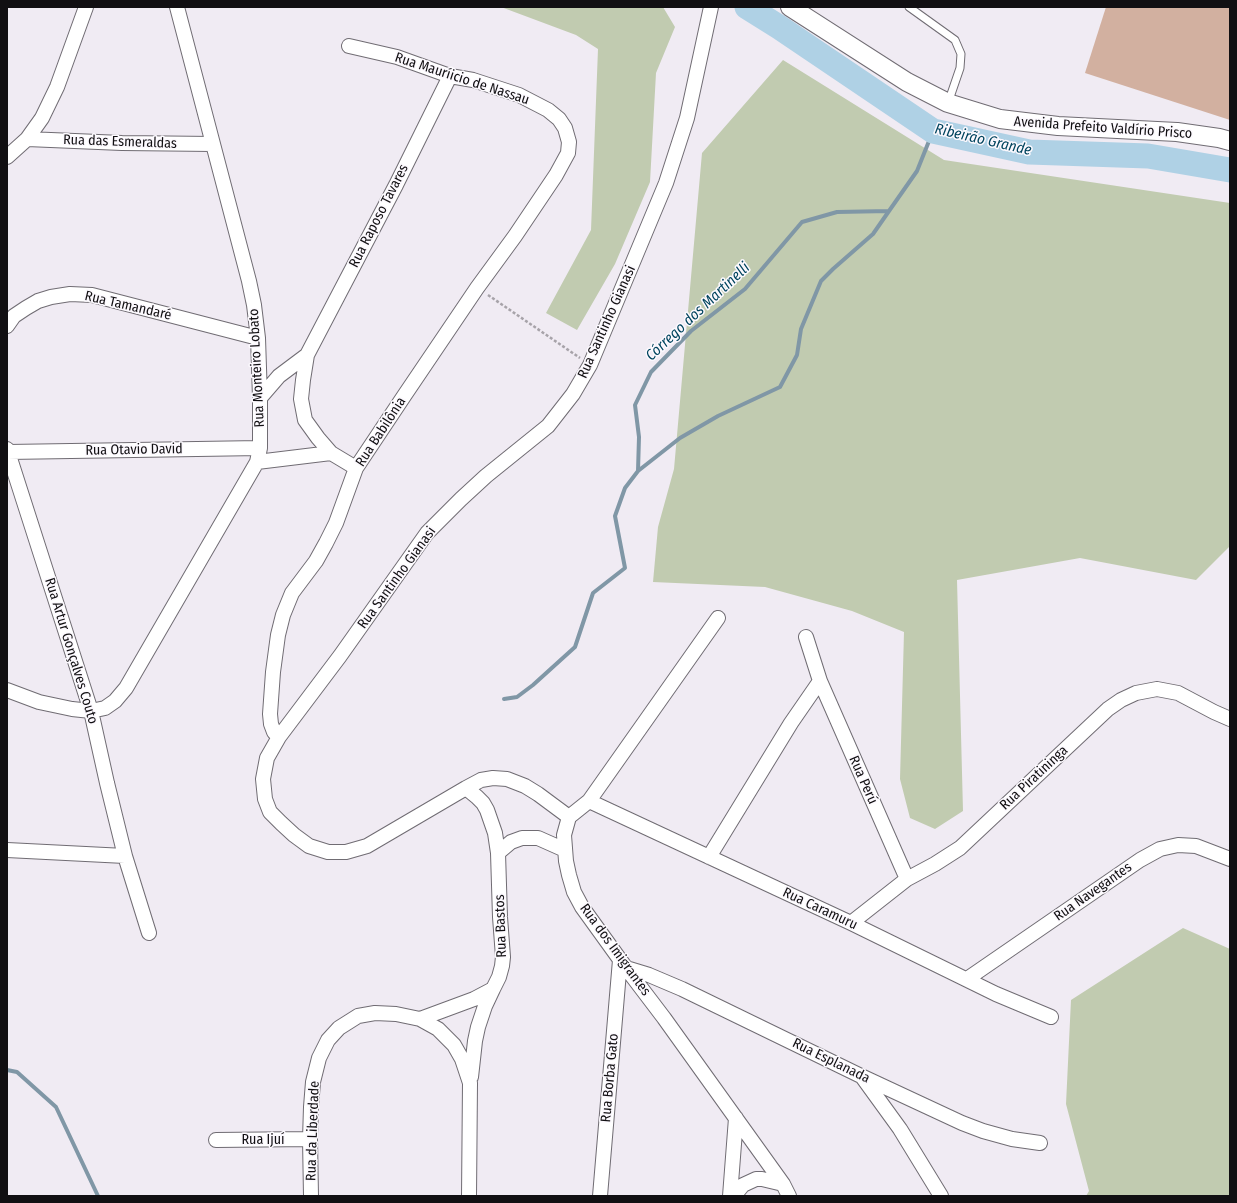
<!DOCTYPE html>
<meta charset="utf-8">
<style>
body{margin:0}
#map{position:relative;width:1237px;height:1203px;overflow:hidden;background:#f0ebf3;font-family:"Fira Sans Condensed",sans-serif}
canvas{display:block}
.frame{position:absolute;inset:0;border:8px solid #110f12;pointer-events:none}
</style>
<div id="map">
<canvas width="1237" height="1203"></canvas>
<div class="frame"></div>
</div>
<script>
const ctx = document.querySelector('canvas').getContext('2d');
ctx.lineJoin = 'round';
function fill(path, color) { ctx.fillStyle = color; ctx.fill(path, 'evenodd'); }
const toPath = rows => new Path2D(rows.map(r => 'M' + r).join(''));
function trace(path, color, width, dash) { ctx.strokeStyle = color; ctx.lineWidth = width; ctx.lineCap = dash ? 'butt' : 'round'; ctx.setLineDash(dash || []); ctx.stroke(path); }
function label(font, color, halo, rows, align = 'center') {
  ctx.font = font + ' "Fira Sans Condensed",sans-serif'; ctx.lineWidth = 3; ctx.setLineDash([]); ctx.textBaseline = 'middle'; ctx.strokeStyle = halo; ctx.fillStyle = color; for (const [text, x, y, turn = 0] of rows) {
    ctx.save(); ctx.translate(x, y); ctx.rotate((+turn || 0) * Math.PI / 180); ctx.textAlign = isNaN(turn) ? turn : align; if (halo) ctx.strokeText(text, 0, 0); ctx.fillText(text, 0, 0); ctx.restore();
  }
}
fill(toPath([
 [501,7,663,7,675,27,656,73,650,182,615,264,577,330,546,313,591,230,598,49,576,35],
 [783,60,944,160,1230,203,1230,546,1196,580,1080,558,957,580,963,811,935,829,910,818,900,779,904,632,852,611,765,587,653,582,658,527,674,469,702,153],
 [1183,928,1230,949,1230,1196,1086,1196,1089,1191,1066,1104,1071,1000]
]), '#c1cbb0');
trace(toPath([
 [638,471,680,438,718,416,780,387,797,355,801,329,821,281,833,269,873,234,889,211],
 [504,699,517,697,533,685,575,647,593,593,625,568,615,516,625,488,638,471,639,437,635,405,651,372,691,331,745,289,802,222,837,212,889,211,917,171,933,131],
 [7,1070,17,1072,56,1107,98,1196]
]), '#8097a6', 4);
trace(toPath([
 [747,7,779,27,933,131,1029,152,1148,156,1230,170]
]), '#afd1e5', 25);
fill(toPath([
 [1106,7,1230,7,1230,120,1085,73]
]), '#d2b0a0');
const service = toPath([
 [909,7,955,40,961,54,960,68,948,103]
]);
const minor = toPath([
 [27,139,122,143,213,144],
 [7,157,27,139,42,118,57,87,86,7],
 [7,326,14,316,26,308,38,301,51,297,70,294,92,295,258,338],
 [307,355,303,380,301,399,305,420,318,438,331,453,356,468],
 [260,398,279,376,307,355,396,185,450,76],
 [7,449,91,711,107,783,125,856],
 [8,452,260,448],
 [257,462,331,453],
 [718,618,589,801,569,817,564,835,566,861,569,875,574,892,582,907,626,968,664,1018,783,1184,789,1196],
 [806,637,820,681,907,879],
 [7,690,39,702,72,709,91,711,105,708,115,701,126,688,257,462,260,448,260,398,258,338,254,305,249,281,177,7],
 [279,737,274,732,271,724,270,714,273,672,278,635,283,615,292,593,316,561,326,543,336,523,356,468,404,396,477,288,515,236,556,175,568,153,569,142,565,128,559,119,548,110,519,95,473,80,450,76,397,57,349,46],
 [589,801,851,923,996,994,1051,1017],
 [569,817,538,794,525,786,507,779,493,778,481,780,466,788,367,846,346,852,328,852,309,846,294,835,281,823,270,812,265,799,263,779,267,758,279,737,340,656,427,533,461,499,486,476,548,426,573,394,590,365,666,183,687,118,711,7],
 [7,850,125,856,149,933],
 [498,853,511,842,522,838,538,838,565,850],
 [709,857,791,723,820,681],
 [851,923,907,879,935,864,960,848,1108,709,1121,700,1136,693,1157,689,1178,693,1214,712,1230,719],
 [626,968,649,975,682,989,861,1076,962,1123,983,1131,1012,1139,1040,1143],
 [967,979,1140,860,1160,849,1178,845,1196,846,1230,859],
 [420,1019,474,999,493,989,499,977,502,966,503,957,500,917,498,853,495,833,487,810,483,803,477,797,466,788],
 [471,1077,475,1041,478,1027,485,1006,493,989],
 [863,1078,900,1129,941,1196],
 [216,1140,310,1139],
 [311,1196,310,1139,311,1107,313,1082,319,1058,328,1040,339,1028,358,1016,375,1013,396,1014,420,1019,438,1029,454,1045,462,1059,470,1083,469,1196],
 [600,1196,620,960],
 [730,1196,736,1118],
 [734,1196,743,1185,756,1179,762,1179,783,1184]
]);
const tertiary = toPath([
 [790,7,907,82,948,103,1000,119,1058,126,1177,132,1219,138,1230,141]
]);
trace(service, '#706c73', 9);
trace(minor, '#706c73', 16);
trace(tertiary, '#706c73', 20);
trace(toPath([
 [488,295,580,358]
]), '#a7a3a9', 2.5, [3, 2]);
trace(service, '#fff', 7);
trace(minor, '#fff', 14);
trace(tertiary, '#fff', 18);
label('14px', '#110f12', '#fcf9fe', [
 ["Rua Mauríicio de Nassau",462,79,18],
 ["Avenida Prefeito Valdírio Prisco",1103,128,4],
 ["Rua das Esmeraldas",120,142,2],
 ["Rua Raposo Tavares",379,216,-63],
 ["Rua Tamandaré",128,306,13],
 ["Rua Santinho Gianasi",607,322,-66],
 ["Rua Monteiro Lobato",257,368,-93],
 ["Rua Babilônia",381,432,-57],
 ["Rua Otavio David",134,450,-1],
 ["Rua Santinho Gianasi",397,578,-54],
 ["Rua Artur Gonçalves Couto",71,651,73],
 ["Rua Piratininga",1034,778,-43],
 ["Rua Perú",863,780,66],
 ["Rua Navegantes",1093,892,-35],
 ["Rua Caramuru",820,909,25],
 ["Rua Bastos",501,926,-92],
 ["Rua dos Imigrantes",615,950,54],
 ["Rua Esplanada",831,1061,26],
 ["Rua Borba Gato",610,1078,-85],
 ["Rua da Liberdade",313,1131,-88],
 ["Rua Ijuí",263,1140]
]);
label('italic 15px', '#00445e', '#fcf9fe', [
 ["Ribeirão Grande",983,140,13],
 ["Córrego dos Martinelli",698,312,-43]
]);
</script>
